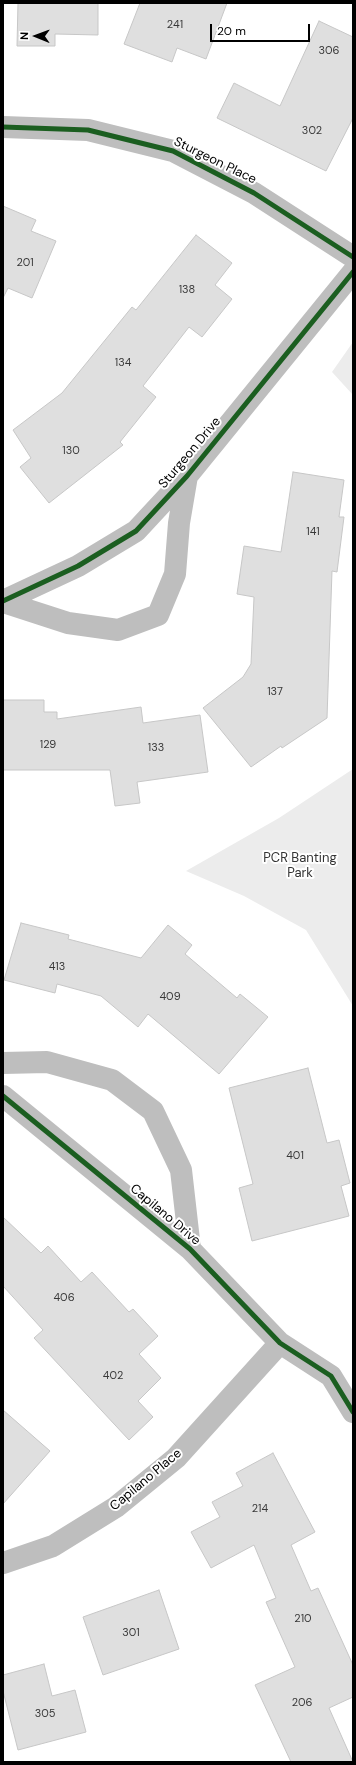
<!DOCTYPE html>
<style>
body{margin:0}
#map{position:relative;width:356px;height:1765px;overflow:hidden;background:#fff;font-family:"DM Sans",sans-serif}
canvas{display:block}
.frame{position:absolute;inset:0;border:4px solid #000;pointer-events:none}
.north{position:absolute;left:16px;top:16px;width:40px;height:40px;-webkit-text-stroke:3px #fff;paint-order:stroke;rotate:271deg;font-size:11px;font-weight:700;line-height:16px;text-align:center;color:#000}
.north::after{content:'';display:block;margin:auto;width:14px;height:18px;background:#000;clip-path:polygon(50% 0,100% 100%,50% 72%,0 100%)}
.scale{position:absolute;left:210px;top:24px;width:100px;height:18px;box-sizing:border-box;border:2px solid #000;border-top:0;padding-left:5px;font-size:12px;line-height:14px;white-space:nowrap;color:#000;-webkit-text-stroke:3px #fff;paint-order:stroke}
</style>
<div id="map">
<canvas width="356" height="1765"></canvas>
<div class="frame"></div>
<div class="north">N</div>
<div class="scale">20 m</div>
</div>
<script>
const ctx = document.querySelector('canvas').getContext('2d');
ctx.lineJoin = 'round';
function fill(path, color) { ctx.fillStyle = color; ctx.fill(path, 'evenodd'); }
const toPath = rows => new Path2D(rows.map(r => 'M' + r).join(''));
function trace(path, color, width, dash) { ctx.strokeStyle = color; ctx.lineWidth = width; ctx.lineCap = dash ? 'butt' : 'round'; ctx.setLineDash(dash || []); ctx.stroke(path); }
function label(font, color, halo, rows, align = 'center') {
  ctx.font = font + ' "DM Sans",sans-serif'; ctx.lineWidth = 4; ctx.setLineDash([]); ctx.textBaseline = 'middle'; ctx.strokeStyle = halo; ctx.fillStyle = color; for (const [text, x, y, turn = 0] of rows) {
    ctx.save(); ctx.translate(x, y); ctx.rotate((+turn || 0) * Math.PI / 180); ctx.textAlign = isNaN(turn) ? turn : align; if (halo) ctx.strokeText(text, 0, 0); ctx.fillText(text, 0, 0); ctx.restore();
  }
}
fill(toPath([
 [353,342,353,395,332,372],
 [353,769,353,1006,306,930,244,896,186,871,279,818]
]), '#ececec');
const building = toPath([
 [18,3,98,3,98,35,55,34,55,46,17,46,18,3],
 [140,3,227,3,206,59,177,48,172,62,124,44,140,3],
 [319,21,353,37,353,118,326,171,217,118,234,83,280,106,319,21],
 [3,206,36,220,31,231,56,241,32,298,8,288,3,298,3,206],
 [196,235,232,263,215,285,232,299,202,337,189,327,143,386,156,397,120,442,123,445,49,503,20,467,31,458,13,430,62,393,132,307,136,310,196,235],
 [293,472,344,480,339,517,344,517,337,572,332,571,327,718,282,748,281,746,251,767,203,708,243,677,251,664,254,597,237,594,244,546,281,552,293,472],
 [3,700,44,700,44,712,57,712,57,719,141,707,143,723,200,715,208,772,137,782,140,803,115,806,110,770,3,770,3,700],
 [21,923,69,935,68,939,141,958,168,925,192,945,185,954,237,998,240,994,268,1017,219,1074,148,1014,138,1027,101,996,57,984,55,993,4,980,21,923],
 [308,1068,327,1143,339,1140,350,1183,341,1186,349,1216,252,1241,239,1188,253,1184,229,1088,308,1068],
 [3,1217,41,1253,48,1246,81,1282,92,1272,129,1312,133,1309,158,1336,139,1354,161,1378,138,1401,153,1417,129,1440,34,1338,43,1330,3,1286,3,1217],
 [3,1410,50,1451,3,1504,3,1410],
 [273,1453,315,1532,291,1545,311,1591,318,1588,353,1665,353,1697,329,1708,353,1762,291,1762,255,1685,295,1667,266,1602,276,1598,254,1545,211,1568,191,1532,220,1517,212,1502,243,1486,236,1473,273,1453],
 [159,1590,179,1649,103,1675,83,1617,159,1590],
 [44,1664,52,1696,75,1690,86,1732,18,1750,3,1691,3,1675,44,1664]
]);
fill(building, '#dfdfdf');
trace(building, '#c7c7c7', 1);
trace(toPath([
 [3,127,88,130,173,151,254,193,353,257],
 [3,601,78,566,136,531,187,476,353,272],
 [3,602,68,623,118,630,158,615,175,574,179,523,187,476],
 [3,1063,47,1062,112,1080,153,1111,181,1170,190,1249],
 [3,1096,190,1249,280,1343,331,1376,353,1412],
 [3,1563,53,1546,116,1507,176,1458,280,1343]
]), '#bebebe', 22);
trace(toPath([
 [3,127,88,130,173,151,254,193,353,257],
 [3,601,78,566,136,531,187,476,353,272],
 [3,1096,190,1249,280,1343,331,1376,353,1412]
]), '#1b5e20', 5);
label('11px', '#383838', null, [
 ["241",175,25],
 ["306",329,51],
 ["302",312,131],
 ["201",25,263],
 ["138",187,290],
 ["134",123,363],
 ["130",71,451],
 ["141",313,532],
 ["137",275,692],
 ["129",48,745],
 ["133",156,748],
 ["413",57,967],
 ["409",170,997],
 ["401",295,1156],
 ["406",64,1298],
 ["402",113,1376],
 ["214",260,1509],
 ["210",303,1619],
 ["301",131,1633],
 ["206",302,1703],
 ["305",45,1714]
]);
label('13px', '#000', '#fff', [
 ["Sturgeon Place",215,161,26],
 ["Sturgeon Drive",190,453,-50],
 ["Capilano Drive",165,1215,40],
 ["Capilano Place",146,1480,-40]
]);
label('13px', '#333', '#fff', [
 ["PCR Banting",300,859],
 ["Park",300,874]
]);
</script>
